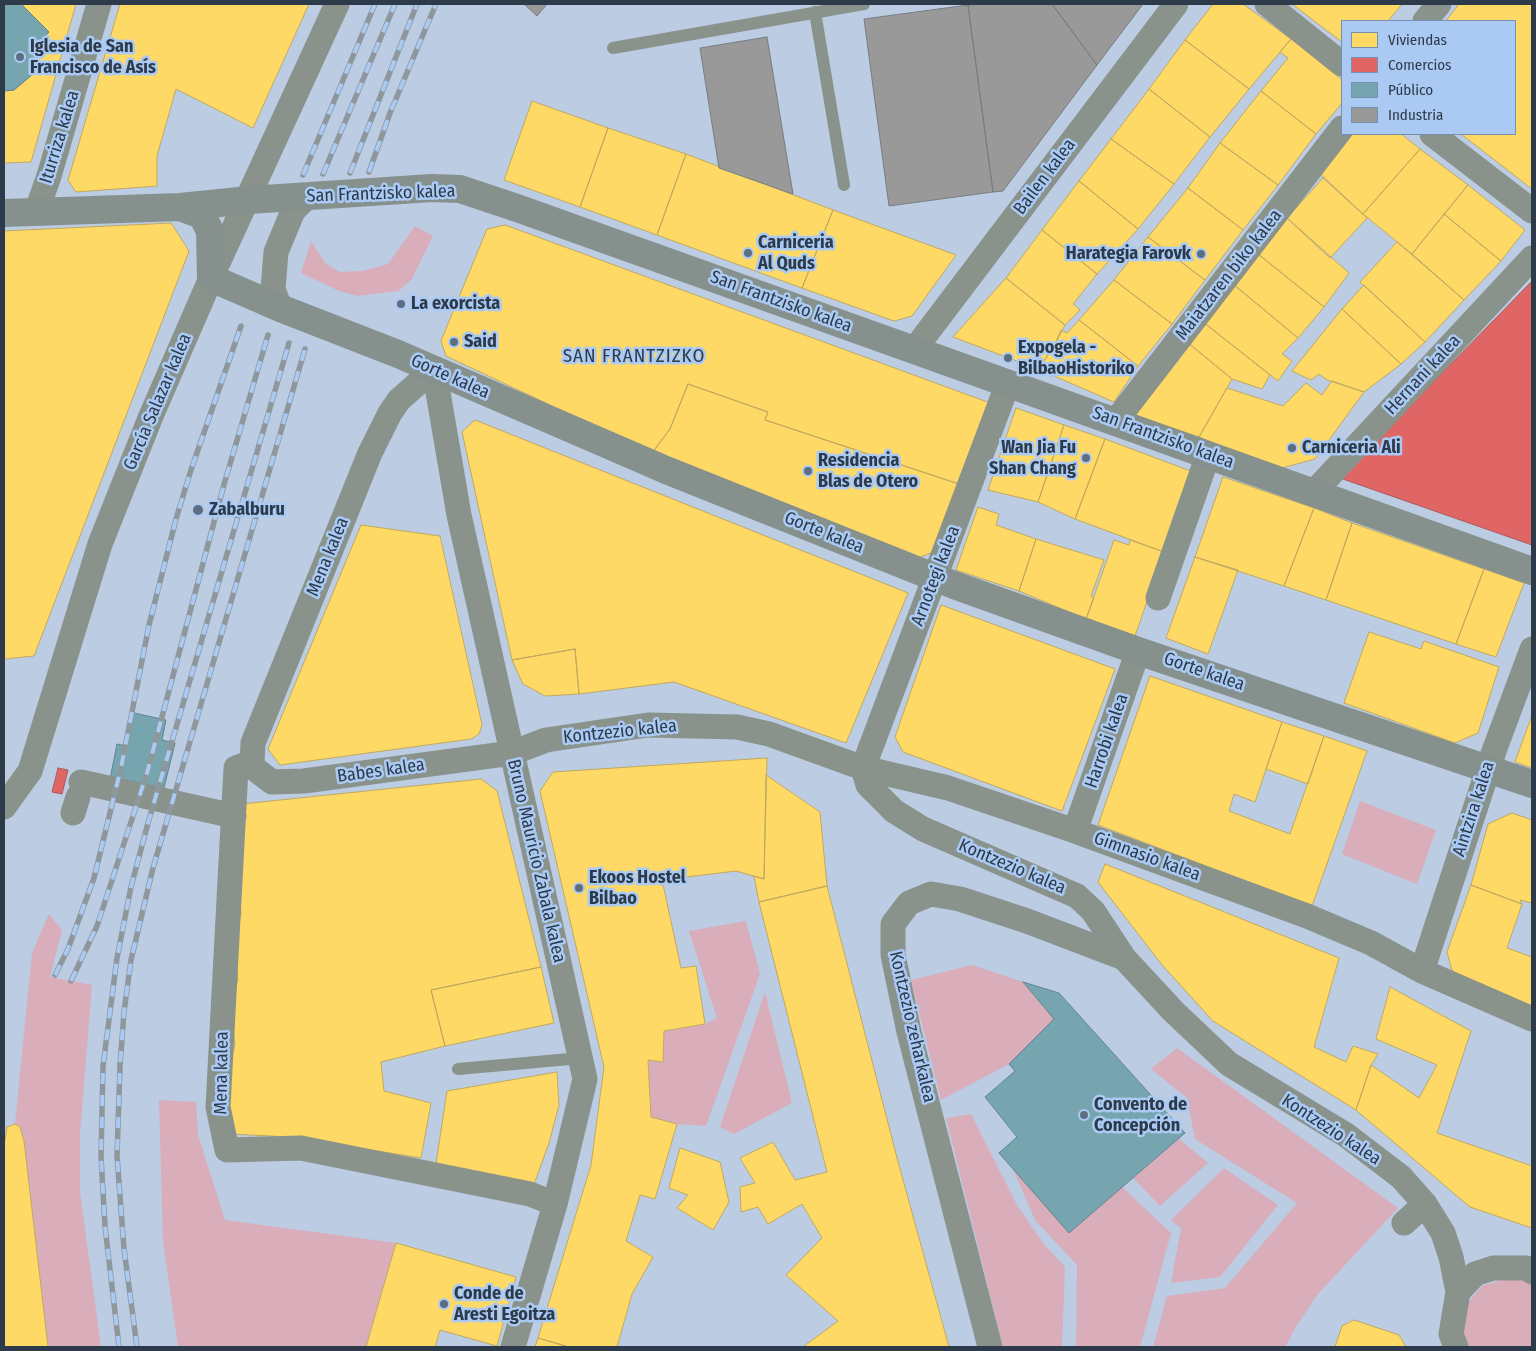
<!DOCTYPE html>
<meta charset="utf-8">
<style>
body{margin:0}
#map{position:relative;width:1536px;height:1351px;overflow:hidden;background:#bbcce3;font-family:"Fira Sans Condensed",sans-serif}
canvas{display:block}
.frame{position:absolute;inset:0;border:5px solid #2d3a4a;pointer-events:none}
.legend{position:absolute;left:1341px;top:20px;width:175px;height:115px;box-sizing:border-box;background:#aacaf4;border:1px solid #7890b0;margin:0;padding:6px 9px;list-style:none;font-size:15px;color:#2d3a4a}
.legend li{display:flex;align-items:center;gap:10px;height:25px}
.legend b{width:25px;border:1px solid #7890b0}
</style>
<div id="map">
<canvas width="1536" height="1351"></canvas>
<div class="frame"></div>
<ul class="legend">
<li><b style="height:14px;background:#ffd966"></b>Viviendas</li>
<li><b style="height:14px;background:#e06666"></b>Comercios</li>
<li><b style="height:14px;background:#76a5af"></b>Público</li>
<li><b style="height:14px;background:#999"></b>Industria</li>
</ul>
</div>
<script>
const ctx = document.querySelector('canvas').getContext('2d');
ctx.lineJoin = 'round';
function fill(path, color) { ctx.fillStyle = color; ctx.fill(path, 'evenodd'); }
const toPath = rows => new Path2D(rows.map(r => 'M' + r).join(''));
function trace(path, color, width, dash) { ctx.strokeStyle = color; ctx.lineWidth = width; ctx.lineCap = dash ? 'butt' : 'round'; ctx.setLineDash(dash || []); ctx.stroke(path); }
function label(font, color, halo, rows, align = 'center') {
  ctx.font = font + ' "Fira Sans Condensed",sans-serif'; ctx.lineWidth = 5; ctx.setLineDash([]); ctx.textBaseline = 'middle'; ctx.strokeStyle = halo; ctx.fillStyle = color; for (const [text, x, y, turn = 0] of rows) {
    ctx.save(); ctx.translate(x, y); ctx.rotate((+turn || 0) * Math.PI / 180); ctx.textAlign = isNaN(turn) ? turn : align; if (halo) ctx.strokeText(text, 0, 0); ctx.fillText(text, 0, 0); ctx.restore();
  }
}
fill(toPath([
 [415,226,433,236,412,279,398,291,357,296,339,291,301,273,311,241,326,264,340,272,363,271,388,264],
 [1360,801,1436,830,1417,884,1342,854],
 [49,914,62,930,50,977,92,985,80,1134,80,1192,101,1347,48,1347,24,1141,20,1127,15,1124,32,953],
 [746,921,760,974,706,1126,677,1124,651,1117,648,1060,663,1062,664,1031,705,1024,717,1018,689,931],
 [972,965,1023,982,1054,1019,1009,1064,941,1100,911,980],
 [765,992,792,1103,734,1134,720,1127],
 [1177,1048,1398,1208,1318,1294,1296,1327,1285,1347,1153,1347,1167,1296,1225,1288,1297,1203,1195,1139,1187,1098,1151,1069],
 [159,1100,196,1102,198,1135,225,1220,396,1243,366,1347,178,1347,163,1242],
 [971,1114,1017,1205,1043,1243,1065,1267,1062,1347,1003,1347,946,1118],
 [1179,1139,1208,1163,1160,1206,1133,1178],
 [1224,1168,1278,1205,1220,1277,1171,1283,1181,1228,1171,1220],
 [1013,1169,1122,1187,1171,1233,1140,1347,1076,1347,1077,1265,1035,1220],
 [1504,1279,1522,1280,1532,1284,1532,1347,1466,1347,1461,1318,1467,1304,1482,1286]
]), '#daadbb');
const homes = toPath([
 [21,4,76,4,31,162,4,163,4,91,14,90,33,74,40,41,49,32,21,4],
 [120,4,309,4,253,128,176,89,157,156,157,186,76,192,68,180,120,4],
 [1213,4,1243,4,1291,39,1249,89,1185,40,1213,4],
 [1292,4,1402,4,1388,21,1342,21,1342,42,1292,4],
 [1459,4,1532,4,1532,189,1461,134,1515,134,1515,21,1446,21,1459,4],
 [1291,39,1342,80,1342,103,1316,134,1261,91,1288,58,1280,52,1291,39],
 [1185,40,1249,89,1210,137,1149,89,1185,40],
 [1149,89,1210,137,1174,184,1111,139,1149,89],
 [1261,91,1316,134,1278,185,1220,143,1261,91],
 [532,101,608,128,580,207,504,180,532,101],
 [608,128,686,154,657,235,580,207,608,128],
 [1347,134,1401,134,1420,149,1363,214,1317,171,1347,134],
 [1111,139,1174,184,1138,229,1079,181,1111,139],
 [1220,143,1278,185,1243,230,1188,188,1220,143],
 [1420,149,1468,185,1412,254,1363,214,1420,149],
 [686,154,833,210,802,288,657,235,686,154],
 [1323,178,1367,218,1330,258,1287,218,1323,178],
 [1079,181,1138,229,1097,274,1042,230,1079,181],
 [1468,185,1525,230,1501,261,1444,214,1468,185],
 [1188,188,1243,230,1205,280,1148,237,1188,188],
 [833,210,956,255,912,316,894,321,802,288,833,210],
 [1444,214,1501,261,1464,300,1412,254,1444,214],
 [1287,218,1349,273,1324,307,1258,254,1287,218],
 [171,223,189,251,34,656,4,659,4,231,171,223],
 [505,225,990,403,962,485,765,420,768,412,688,384,670,429,652,453,446,356,441,341,487,229,505,225],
 [1042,230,1097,274,1073,304,1080,310,1065,325,1006,278,1042,230],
 [1148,237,1205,280,1172,324,1114,280,1148,237],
 [1397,242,1464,300,1425,342,1360,282,1397,242],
 [1258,254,1324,307,1298,338,1233,284,1258,254],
 [1006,278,1065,325,1053,348,1038,369,953,337,1006,278],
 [1114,280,1172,324,1138,366,1079,320,1114,280],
 [1233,284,1298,338,1282,354,1292,361,1278,381,1203,322,1233,284],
 [1364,285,1425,342,1401,364,1342,309,1364,285],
 [1342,309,1401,364,1364,392,1327,380,1319,374,1311,380,1292,371,1342,309],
 [1079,320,1138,366,1114,402,1038,369,1053,348,1061,330,1067,333,1079,320],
 [1203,322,1270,375,1262,389,1232,379,1187,342,1203,322],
 [1187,342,1232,379,1199,437,1134,415,1187,342],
 [1332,381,1364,392,1315,459,1278,469,1199,437,1227,388,1283,406,1306,383,1322,395,1332,381],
 [688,384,768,412,765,420,962,485,938,550,911,561,652,453,670,429,688,384],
 [1016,408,1064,425,1038,502,988,490,1016,408],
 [475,420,908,593,846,743,674,682,579,694,575,649,512,660,462,432,475,420],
 [1064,425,1105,439,1075,519,1038,502,1064,425],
 [1105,439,1193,472,1164,552,1075,519,1105,439],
 [1223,477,1314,508,1284,586,1195,557,1223,477],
 [978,507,999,514,996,525,1036,539,1019,591,956,570,978,507],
 [1314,508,1352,523,1326,600,1284,586,1314,508],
 [1352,523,1484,569,1456,644,1326,600,1352,523],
 [361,525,440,536,482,725,479,734,471,739,280,765,268,749,361,525],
 [1036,539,1104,560,1091,596,1094,598,1086,619,1019,591,1036,539],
 [1114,540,1129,545,1130,540,1164,552,1135,636,1086,619,1114,540],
 [1195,557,1238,570,1208,654,1166,638,1195,557],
 [1484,569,1524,583,1496,657,1456,644,1484,569],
 [941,605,1115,669,1062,811,903,752,895,737,941,605],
 [1369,632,1421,649,1424,641,1499,667,1478,733,1455,743,1344,703,1369,632],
 [575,649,579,694,545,696,523,684,512,660,575,649],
 [1150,676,1282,722,1255,802,1234,794,1229,811,1290,834,1324,736,1367,751,1312,906,1098,825,1150,676],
 [1532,715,1532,768,1515,762,1532,715],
 [1282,722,1324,736,1308,784,1266,769,1282,722],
 [767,758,764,879,736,871,662,880,681,968,696,966,705,1024,664,1031,663,1062,648,1060,651,1117,677,1124,655,1199,640,1195,626,1241,653,1257,632,1294,617,1347,569,1347,538,1338,591,1165,604,1067,540,791,553,772,767,758],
 [766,775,820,812,827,886,759,902,754,876,764,879,766,775],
 [481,779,497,791,541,967,431,990,445,1046,381,1062,384,1091,431,1103,421,1158,290,1137,231,1134,227,1078,235,1044,230,1010,238,979,234,945,241,913,236,877,242,804,481,779],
 [1512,813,1532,820,1532,903,1520,900,1522,904,1471,885,1488,824,1512,813],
 [1105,864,1339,958,1314,1047,1346,1062,1353,1046,1378,1054,1371,1065,1356,1110,1213,1021,1163,966,1098,882,1105,864],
 [1471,885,1522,904,1507,948,1532,957,1532,1011,1455,982,1447,952,1471,885],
 [827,886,897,1158,949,1347,803,1347,838,1321,786,1275,822,1238,802,1204,768,1224,758,1207,741,1212,740,1187,755,1183,740,1158,773,1142,795,1180,827,1172,759,902,827,886],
 [541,967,554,1023,445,1046,431,990,541,967],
 [1390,987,1471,1031,1437,1133,1532,1166,1532,1228,1470,1207,1356,1110,1371,1065,1419,1098,1437,1065,1376,1039,1390,987],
 [557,1072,559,1105,549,1143,533,1187,436,1164,447,1091,557,1072],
 [15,1124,20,1127,24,1141,48,1347,4,1347,4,1146,7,1127,15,1124],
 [680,1148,720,1162,729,1202,713,1230,677,1208,688,1195,669,1188,680,1148],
 [396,1243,516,1277,497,1346,440,1330,435,1347,366,1347,396,1243],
 [1354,1320,1399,1335,1406,1347,1335,1347,1342,1326,1354,1320],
 [538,1338,569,1347,535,1347,538,1338]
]);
fill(homes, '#ffd966');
trace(homes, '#c0a95e', 1);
const shops = toPath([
 [1532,281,1532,545,1340,478,1532,281],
 [58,768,68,770,62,794,52,792,58,768]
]);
fill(shops, '#e06666');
trace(shops, '#aa595e', 1);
const public = toPath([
 [4,4,21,4,49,32,40,41,33,74,14,90,4,91,4,4],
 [134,713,166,720,162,740,175,743,162,796,109,784,117,744,126,746,134,713],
 [1023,982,1059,993,1185,1133,1069,1233,999,1153,1017,1137,985,1097,1015,1071,1009,1064,1054,1019,1023,982]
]);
fill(public, '#76a5af');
trace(public, '#608591', 1);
const industry = toPath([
 [524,4,547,4,537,16,524,4],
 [976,4,1052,4,1097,65,1003,191,993,192,968,5,976,4],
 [1052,4,1143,4,1097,65,1052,4],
 [968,5,993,192,889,206,864,19,968,5],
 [767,37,793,194,719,168,700,48,767,37]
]);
fill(industry, '#999');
trace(industry, '#797c81', 1);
trace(toPath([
 [815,12,844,185],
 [613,48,864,4],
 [458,1069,581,1058]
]), '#89928b', 12);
trace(toPath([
 [1267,4,1342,64],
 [1425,21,1439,4],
 [1432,134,1532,211],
 [36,213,49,176,99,4],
 [280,308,273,289,276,252,293,211,308,196],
 [914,350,1176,4],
 [434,369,399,400,390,413,370,453,253,743,252,762,255,769,272,782,304,781,512,753,546,740,648,725,737,727,769,734,863,768,948,788,1075,831,1307,916,1371,943,1422,971,1532,1019],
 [434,369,459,515,585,1079,555,1204,513,1347],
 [1115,422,1342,128],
 [1314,492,1532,258],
 [1158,598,1208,455],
 [252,762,236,768,218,1107,227,1150,301,1148,530,1194,555,1204],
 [863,768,868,785,894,811,923,829,1077,896,1093,911,1124,958,1173,1011,1229,1064,1346,1135,1401,1177,1425,1204,1443,1233,1451,1257,1458,1292],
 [863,768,1008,383],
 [81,782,234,816],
 [4,807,30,771,100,544,151,416,211,278,337,4],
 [73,813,78,797],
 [1075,831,1138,651],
 [1422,971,1494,751,1532,649],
 [1404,1223,1425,1204],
 [990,1347,909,1032,893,955,893,924,909,903,931,894,960,899,1027,921,1124,958],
 [1456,1347,1451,1334,1458,1292,1475,1274,1493,1268,1527,1268,1532,1272]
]), '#89928b', 25);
trace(toPath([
 [180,207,202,215,210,231,211,278,280,308,398,354,666,470,954,585,1138,651,1532,784],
 [4,213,180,207,249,200,432,188,460,189,517,208,1532,571]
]), '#86918e', 28);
const rail = toPath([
 [369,172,390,113,436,4],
 [350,173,417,4],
 [323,174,395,4],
 [303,175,375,4],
 [55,975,68,949,94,878,121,768,149,625,176,519,191,470,241,326],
 [71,981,97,926,147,773,225,481,268,335],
 [119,1347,105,1226,101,1157,103,1066,117,958,131,887,148,823,289,343],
 [137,1347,124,1249,117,1156,120,1066,124,1012,131,960,153,868,305,349]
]);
trace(rail, '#8d979c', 5.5);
trace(rail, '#aacaf4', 4, [11]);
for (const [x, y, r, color] of [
 [20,57,5,"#5f6d80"],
 [748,253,5,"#5f6d80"],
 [1201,254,5,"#5f6d80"],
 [401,304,5,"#5f6d80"],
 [454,342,5,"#5f6d80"],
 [1008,358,5,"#5f6d80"],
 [1292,448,5,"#5f6d80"],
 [1086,458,5,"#5f6d80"],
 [808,471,5,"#5f6d80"],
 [198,510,6,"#5f6d80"],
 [579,888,5,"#5f6d80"],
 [1084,1115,5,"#5f6d80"],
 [444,1304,5,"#5f6d80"]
]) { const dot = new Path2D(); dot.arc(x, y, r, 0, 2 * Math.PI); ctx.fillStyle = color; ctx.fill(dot); trace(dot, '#aacaf4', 2); }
label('bold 18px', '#2d3a4a', '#aacaf4', [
 ["Iglesia de San",30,47],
 ["Francisco de Asís",30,68],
 ["Carniceria",758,243],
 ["Al Quds",758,264],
 ["Harategia Farovk",1191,254,"right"],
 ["La exorcista",411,304],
 ["Said",464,342],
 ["Expogela -",1018,348],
 ["BilbaoHistoriko",1018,369],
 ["Wan Jia Fu",1076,448,"right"],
 ["Shan Chang",1076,469,"right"],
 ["Carniceria Ali",1302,448],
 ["Residencia",818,461],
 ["Blas de Otero",818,482],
 ["Zabalburu",209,510],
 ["Ekoos Hostel",589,878],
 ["Bilbao",589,899],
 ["Convento de",1094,1105],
 ["Concepción",1094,1126],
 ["Conde de",454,1294],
 ["Aresti Egoitza",454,1315]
], 'left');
label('18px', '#2d3a4a', '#aacaf4', [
 ["Iturriza kalea",60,137,-73],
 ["Bailen kalea",1045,177,-53],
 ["San Frantzisko kalea",381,194,-2],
 ["Maiatzaren biko kalea",1229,275,-52],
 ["San Frantzisko kalea",781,302,20],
 ["Hernani kalea",1423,375,-47],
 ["Gorte kalea",450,377,24],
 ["García Salazar kalea",158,402,-67],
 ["San Frantzisko kalea",1163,438,20],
 ["Gorte kalea",824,533,22],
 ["Mena kalea",328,557,-68],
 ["Arnotegi kalea",936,576,-69],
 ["Gorte kalea",1204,672,19],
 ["Kontzezio kalea",620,732,-6],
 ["Harrobi kalea",1107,741,-71],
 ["Babes kalea",381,771,-8],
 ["Aintzira kalea",1474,809,-72],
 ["Gimnasio kalea",1147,857,20],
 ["Bruno Mauricio Zabala kalea",536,861,77],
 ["Kontzezio kalea",1012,867,23],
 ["Kontzezio zeharkalea",912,1027,77],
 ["Mena kalea",222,1073,-89],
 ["Kontzezio kalea",1331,1130,33]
]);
ctx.letterSpacing = '1px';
label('19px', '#2d3a4a', '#aacaf4', [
 ["SAN FRANTZIZKO",634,357]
]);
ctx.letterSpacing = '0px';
</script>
